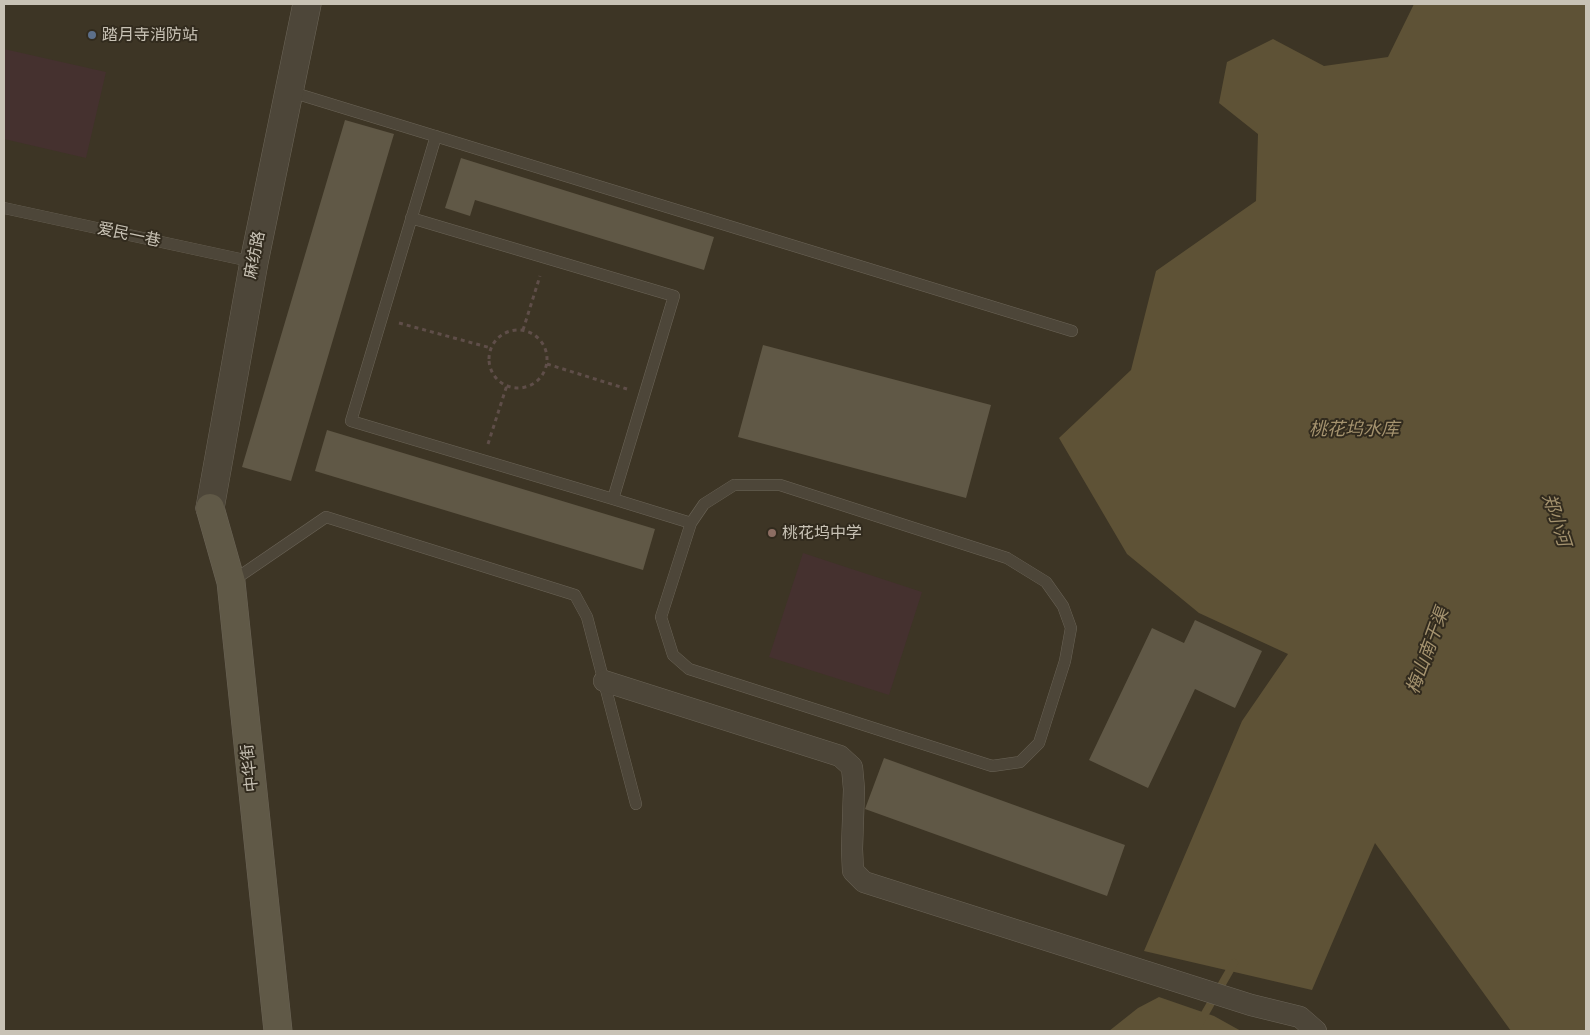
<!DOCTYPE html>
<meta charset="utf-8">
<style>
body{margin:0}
#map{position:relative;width:1590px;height:1035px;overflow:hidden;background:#3d3525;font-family:Cabin,sans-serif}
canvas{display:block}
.frame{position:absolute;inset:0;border:5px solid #c8c2b5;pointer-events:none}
</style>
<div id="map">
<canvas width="1590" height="1035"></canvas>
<div class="frame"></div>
</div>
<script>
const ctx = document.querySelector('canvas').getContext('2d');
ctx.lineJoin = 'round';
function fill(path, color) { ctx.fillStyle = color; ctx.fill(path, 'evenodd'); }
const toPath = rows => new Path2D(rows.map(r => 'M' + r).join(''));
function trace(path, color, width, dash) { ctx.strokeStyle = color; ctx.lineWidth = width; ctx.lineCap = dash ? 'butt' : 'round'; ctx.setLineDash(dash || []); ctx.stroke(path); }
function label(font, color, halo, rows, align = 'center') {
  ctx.font = font + ' Cabin,"Noto Sans SC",sans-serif'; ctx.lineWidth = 4; ctx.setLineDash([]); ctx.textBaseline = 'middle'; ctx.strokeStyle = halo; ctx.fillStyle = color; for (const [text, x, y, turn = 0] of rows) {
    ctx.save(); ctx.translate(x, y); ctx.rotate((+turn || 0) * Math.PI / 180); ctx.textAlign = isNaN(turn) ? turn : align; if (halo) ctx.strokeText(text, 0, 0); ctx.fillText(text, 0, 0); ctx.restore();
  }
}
fill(toPath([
 [4,49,106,72,86,158,4,139],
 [803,553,922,592,889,695,769,657]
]), '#45312f');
fill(toPath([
 [1414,4,1586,4,1586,1031,1511,1031,1375,843,1312,990,1144,951,1242,721,1288,654,1199,613,1127,554,1059,438,1131,370,1156,271,1256,201,1258,134,1219,103,1227,62,1273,39,1324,66,1388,57],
 [1159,997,1214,1016,1241,1031,1109,1031,1138,1008]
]), '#5e5236');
trace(toPath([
 [1195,1031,1234,963]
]), '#5e5236', 8);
fill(toPath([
 [345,120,394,134,291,481,242,467],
 [461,158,714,237,704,270,475,200,470,216,445,208],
 [763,345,991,405,966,498,738,437],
 [327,430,655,529,643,570,315,471],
 [1195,620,1262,651,1235,708,1195,689,1148,788,1089,760,1152,628,1184,643],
 [884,758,1125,845,1107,896,865,809]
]), '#605846');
const service = toPath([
 [288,91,1072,331],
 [4,208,254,262],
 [411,218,674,296,613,499,351,421,436,136],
 [734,485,780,485,1007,558,1046,582,1063,606,1071,628,1065,661,1039,743,1020,762,992,766,689,669,673,655,661,617,691,523,704,504,734,485],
 [613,499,691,523],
 [231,582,326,517,575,595,587,617,636,804]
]);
const minor = toPath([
 [604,681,840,756,852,767,854,789,852,849,853,871,864,882,1251,1005,1300,1017,1316,1031]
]);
const tertiary = toPath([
 [210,508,254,262,307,4]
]);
const secondary = toPath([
 [210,508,231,582,278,1031]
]);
trace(service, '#6b6457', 12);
trace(minor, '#6b6457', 22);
trace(tertiary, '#6b6457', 29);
trace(secondary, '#6b6457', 29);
trace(toPath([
 [399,323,491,348],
 [523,330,540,276],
 '489 359a29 29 0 1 1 58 0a29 29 0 1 1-58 0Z',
 [547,364,627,389],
 [488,444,507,385]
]), '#5f4e49', 3, [4, 4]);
trace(service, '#4d4639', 11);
trace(minor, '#4d4639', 21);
trace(tertiary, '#4d4639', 28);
trace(secondary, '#605947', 28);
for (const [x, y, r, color] of [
 [92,35,5,"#5c6f8a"],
 [772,533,5,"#8d6e63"]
]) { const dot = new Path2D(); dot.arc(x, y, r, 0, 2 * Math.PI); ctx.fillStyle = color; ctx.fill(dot); trace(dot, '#322b1e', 2); }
label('16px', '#c8c2b5', '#322b1e', [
 ["踏月寺消防站",102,35],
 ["桃花坞中学",782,533]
], 'left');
label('16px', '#c8c2b5', '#322b1e', [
 ["爱民一巷",129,235,12],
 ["麻纺路",255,255,-79],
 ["中华街",250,768,-96]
]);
label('italic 18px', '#a5936f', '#322b1e', [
 ["桃花坞水库",1354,430],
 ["郑小河",1556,520,72],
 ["梅山南干渠",1428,651,-70]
]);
</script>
